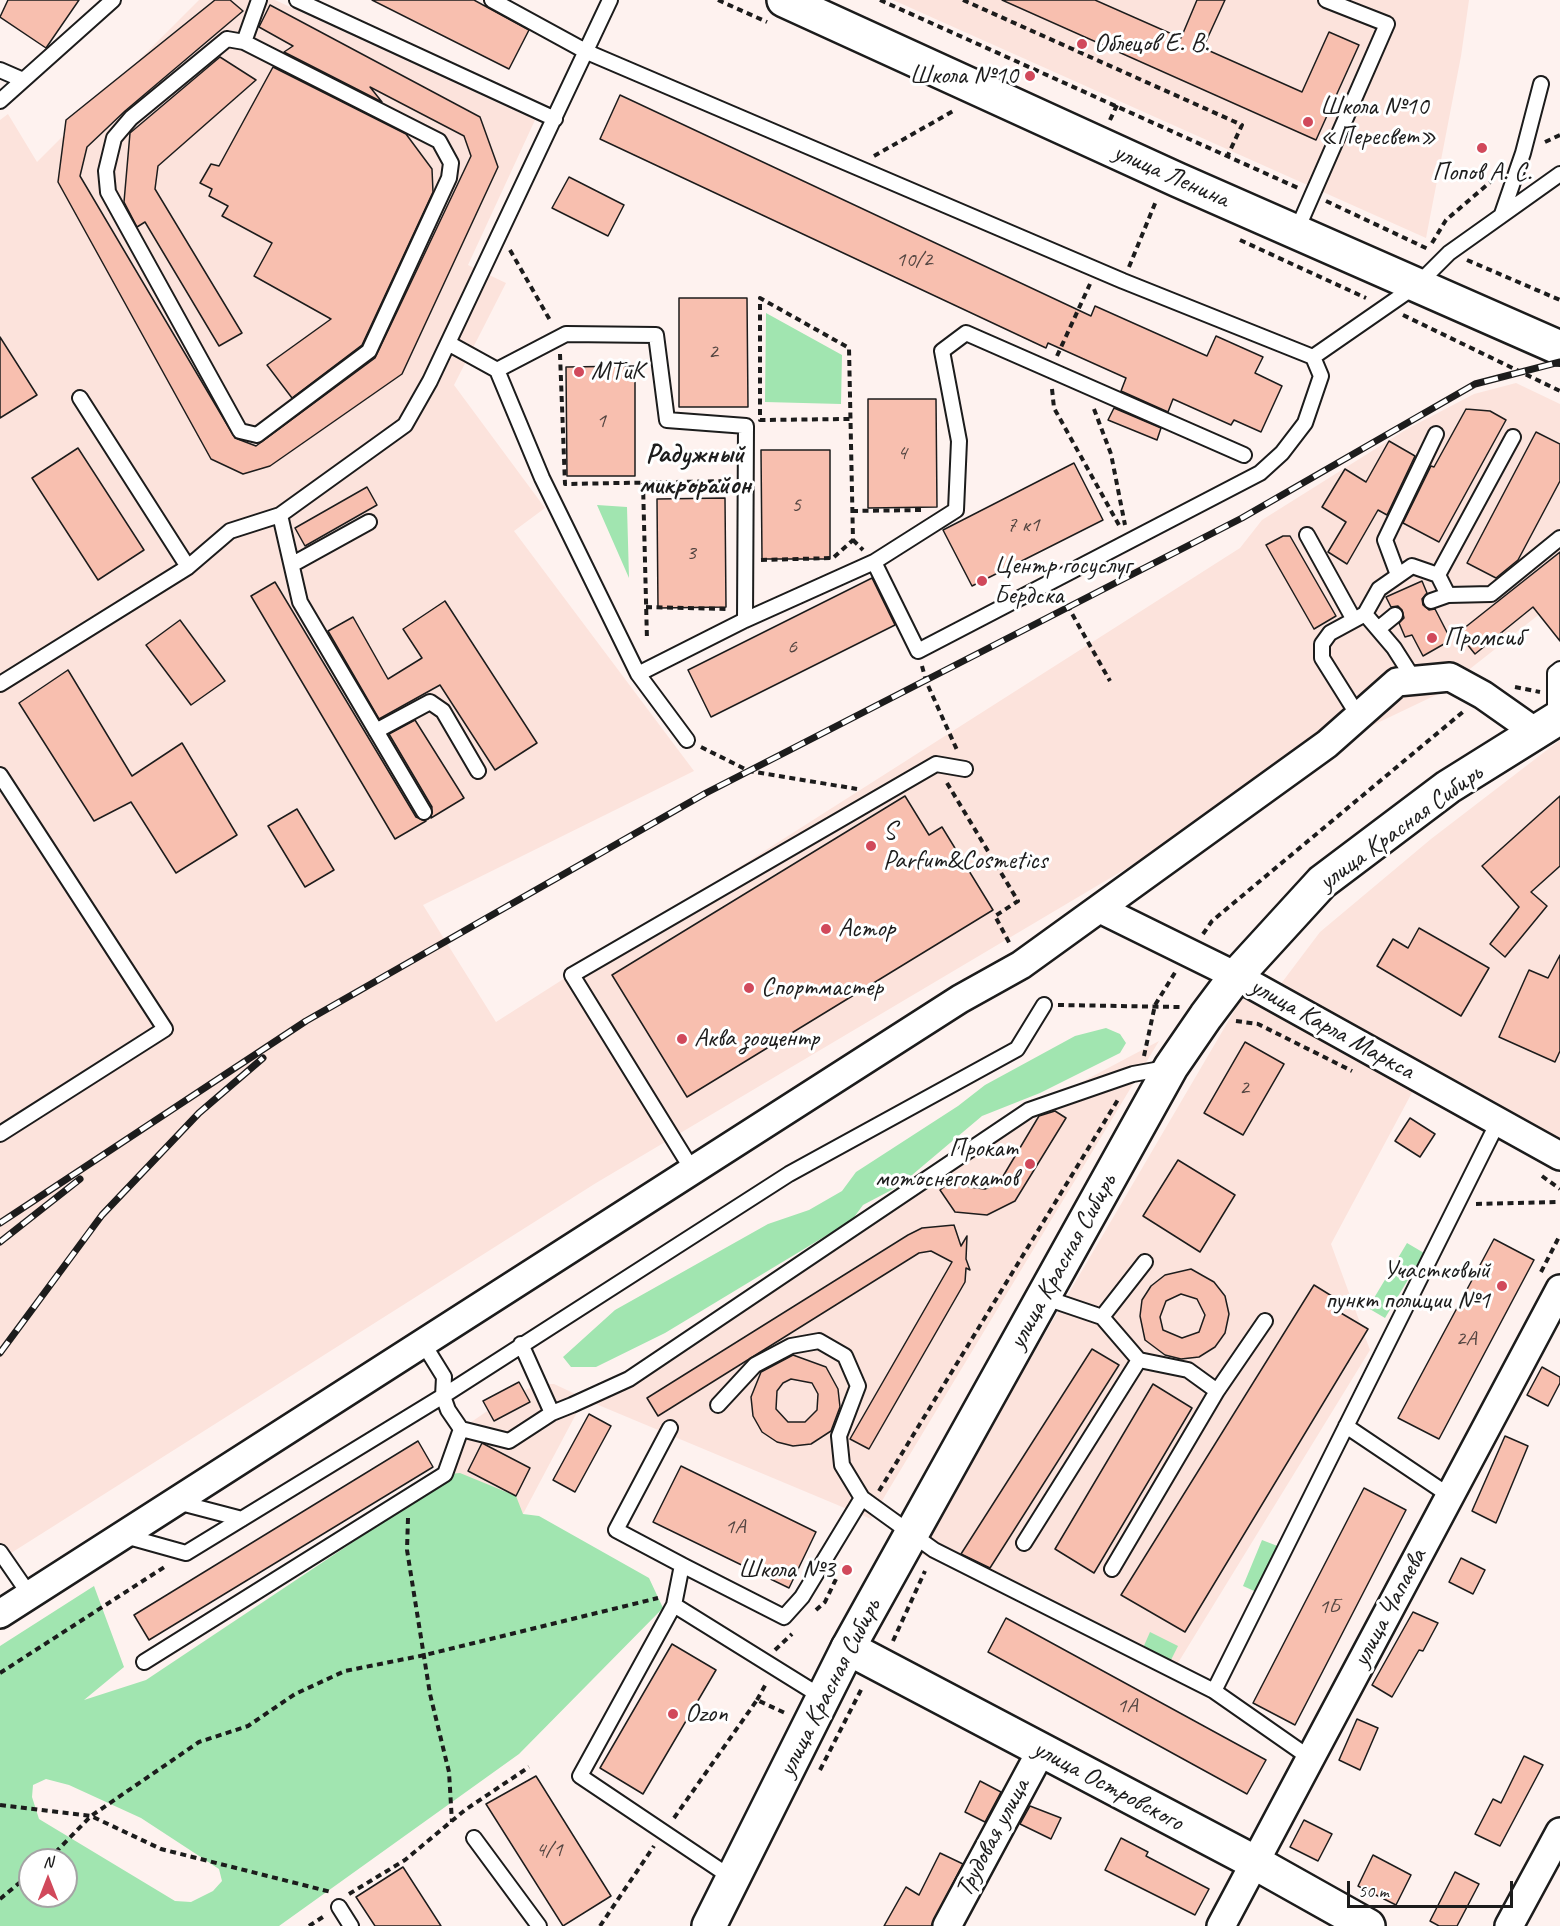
<!DOCTYPE html>
<meta charset="utf-8">
<style>
body{margin:0}
#map{position:relative;width:1560px;height:1926px;overflow:hidden;background:#fef2ef;font-family:Caveat,sans-serif}
canvas{display:block}
.north{position:absolute;left:18px;top:1848px;width:60px;height:60px;box-sizing:border-box;background:#fff;border:2px solid #a4a4a4;border-radius:50%;rotate:0deg;font-size:16px;font-weight:700;line-height:24px;text-align:center;color:#1c1c1c}
.north::after{content:'';display:block;margin:auto;width:21px;height:27px;background:#d1495b;clip-path:polygon(50% 0,100% 100%,50% 72%,0 100%)}
.scale{position:absolute;left:1347px;top:1881px;width:166px;height:27px;box-sizing:border-box;border:3px solid #1c1c1c;border-top:0;padding-left:8px;font-size:18px;line-height:21px;white-space:nowrap;color:#1c1c1c;-webkit-text-stroke:4px #fff;paint-order:stroke}
</style>
<div id="map">
<canvas width="1560" height="1926"></canvas>
<div class="north">N</div>
<div class="scale">50 m</div>
</div>
<script>
const ctx = document.querySelector('canvas').getContext('2d');
ctx.lineJoin = 'round';
function fill(path, color) { ctx.fillStyle = color; ctx.fill(path, 'evenodd'); }
const toPath = rows => new Path2D(rows.map(r => 'M' + r).join(''));
function trace(path, color, width, dash) { ctx.strokeStyle = color; ctx.lineWidth = width; ctx.lineCap = dash ? 'butt' : 'round'; ctx.setLineDash(dash || []); ctx.stroke(path); }
function label(font, color, halo, rows, align = 'center') {
  ctx.font = font + ' Caveat,sans-serif'; ctx.lineWidth = 6; ctx.setLineDash([]); ctx.textBaseline = 'middle'; ctx.strokeStyle = halo; ctx.fillStyle = color; for (const [text, x, y, turn = 0] of rows) {
    ctx.save(); ctx.translate(x, y); ctx.rotate((+turn || 0) * Math.PI / 180); ctx.textAlign = isNaN(turn) ? turn : align; if (halo) ctx.strokeText(text, 0, 0); ctx.fillText(text, 0, 0); ctx.restore();
  }
}
fill(toPath([
 [199,0,275,0,535,120,468,265,506,283,454,385,545,508,514,531,694,771,423,905,496,1022,1240,548,1262,520,1407,429,1474,394,1516,383,1560,404,1560,598,1438,694,1348,737,596,1183,0,1560,0,120,8,114,37,162],
 [893,0,1469,0,1461,56,1426,238],
 [1560,740,1560,1140,1277,989,1320,932,1431,839],
 [1243,996,1415,1087,1331,1244,1370,1350,1173,1671,917,1552],
 [1159,1041,871,1519,584,1399,523,1514,439,1475,461,1429,499,1403,538,1384,554,1384,584,1398,1029,1110]
]), '#fce3dc');
fill(toPath([
 [766,313,842,355,841,404,765,402],
 [597,505,627,507,629,578],
 [1106,1028,1120,1034,1126,1043,1120,1053,1040,1093,982,1116,899,1186,863,1205,852,1220,665,1333,596,1367,571,1367,563,1357,615,1310,768,1224,809,1210,842,1191,856,1172,958,1106,985,1085,1075,1036],
 [1407,1243,1424,1253,1385,1318,1368,1308],
 [460,1473,516,1496,523,1514,539,1516,649,1578,663,1608,519,1754,279,1926,0,1926,0,1646,94,1586,124,1667,84,1700,146,1680,380,1524,414,1499,439,1475],
 [46,1779,69,1785,141,1818,219,1869,222,1881,213,1891,191,1902,175,1901,39,1819,32,1797,33,1785],
 [30,1860,66,1860,66,1896,30,1896],
 [1262,1540,1280,1547,1261,1594,1243,1586],
 [1150,1632,1178,1646,1170,1662,1143,1648]
]), '#a1e5b0');
const building = toPath([
 [8,0,79,0,46,48,0,17,8,0],
 [215,0,230,0,243,11,125,111,87,147,80,176,235,438,256,446,375,358,471,156,464,136,370,87,382,102,284,52,293,46,259,27,270,5,480,117,498,167,402,374,270,466,243,474,211,459,58,182,66,120,215,0],
 [372,0,474,0,529,30,509,69,372,0],
 [1002,0,1095,0,1181,38,1197,0,1225,0,1203,48,1302,92,1329,32,1359,45,1316,140,1002,0],
 [220,57,256,80,158,166,155,189,242,333,219,346,145,222,137,227,124,202,130,133,220,57],
 [273,67,406,134,432,169,433,192,362,345,292,398,267,365,331,319,254,276,272,243,222,216,228,206,209,196,212,189,200,183,211,164,219,166,273,67],
 [620,95,1091,316,1095,306,1207,356,1216,336,1263,357,1255,373,1282,386,1261,432,1234,420,1231,425,1173,399,1168,412,1121,391,1126,378,1048,343,1046,348,600,139,620,95],
 [569,177,624,205,608,236,552,208,569,177],
 [679,298,747,298,748,407,679,407,679,298],
 [0,337,37,395,0,418,0,337],
 [635,366,635,476,567,476,566,367,635,366],
 [868,399,936,399,937,507,868,508,868,399],
 [1114,408,1161,428,1157,440,1108,420,1114,408],
 [1466,409,1490,411,1506,420,1439,542,1403,523,1431,466,1434,467,1466,409],
 [1536,432,1560,444,1560,481,1518,560,1496,578,1467,563,1536,432],
 [1389,441,1415,456,1387,515,1378,510,1347,564,1328,552,1346,522,1322,507,1345,469,1366,482,1389,441],
 [78,448,144,550,98,580,32,478,78,448],
 [761,450,830,450,830,559,762,559,761,450],
 [1074,463,1103,520,972,586,943,530,1074,463],
 [367,487,377,505,305,546,295,528,367,487],
 [725,498,726,607,658,608,657,499,725,498],
 [1283,536,1290,536,1336,616,1314,629,1266,545,1283,536],
 [1560,552,1560,641,1533,607,1475,654,1458,633,1560,552],
 [872,578,895,625,711,717,688,670,872,578],
 [1422,581,1427,593,1422,599,1423,605,1429,610,1435,609,1451,640,1423,656,1412,635,1405,637,1399,623,1404,618,1402,610,1398,606,1391,607,1386,597,1422,581],
 [275,582,416,817,426,821,395,839,251,596,275,582],
 [445,601,537,743,495,770,440,685,379,719,328,631,353,617,388,679,422,658,403,629,445,601],
 [180,620,225,681,191,705,146,645,180,620],
 [68,670,132,776,182,743,237,835,176,873,131,802,94,821,19,703,68,670],
 [415,720,464,798,431,818,432,807,389,734,415,720],
 [905,796,929,835,942,827,993,910,687,1097,612,975,905,796],
 [1560,796,1560,866,1531,892,1547,906,1505,957,1490,944,1519,907,1482,866,1560,796],
 [297,809,334,870,305,887,268,826,297,809],
 [1419,928,1489,968,1461,1016,1377,966,1393,939,1408,948,1419,928],
 [1560,955,1560,1051,1555,1062,1499,1037,1529,970,1548,978,1560,955],
 [1245,1042,1284,1064,1243,1135,1204,1113,1245,1042],
 [1055,1111,1066,1118,1015,1201,987,1215,955,1212,940,1190,956,1178,969,1187,985,1189,999,1183,1039,1116,1055,1111],
 [1410,1118,1435,1134,1420,1157,1395,1141,1410,1118],
 [1178,1160,1235,1195,1200,1252,1143,1216,1178,1160],
 [954,1225,961,1246,967,1236,966,1259,970,1270,966,1268,965,1282,869,1449,850,1439,952,1262,931,1251,919,1253,658,1416,647,1398,908,1235,922,1228,954,1225],
 [1494,1239,1534,1260,1439,1439,1398,1418,1494,1239],
 [1191,1269,1214,1282,1225,1296,1229,1314,1225,1333,1215,1347,1199,1357,1181,1359,1165,1355,1145,1340,1140,1316,1142,1300,1151,1286,1165,1275,1191,1269],
 [1181,1294,1197,1299,1205,1315,1199,1332,1182,1338,1163,1330,1160,1317,1166,1301,1181,1294],
 [1314,1285,1335,1298,1329,1306,1368,1329,1185,1632,1121,1595,1314,1285],
 [1092,1349,1119,1365,990,1568,961,1554,1092,1349],
 [793,1355,826,1367,838,1389,840,1407,831,1431,811,1444,793,1446,777,1442,762,1432,753,1416,751,1397,761,1372,793,1355],
 [791,1379,812,1383,818,1394,817,1410,805,1422,788,1422,776,1409,777,1391,783,1383,791,1379],
 [1542,1367,1560,1377,1560,1383,1548,1406,1527,1395,1542,1367],
 [519,1382,530,1402,494,1421,483,1401,519,1382],
 [1153,1384,1192,1408,1094,1573,1055,1549,1153,1384],
 [589,1414,611,1426,575,1492,553,1480,589,1414],
 [1505,1436,1528,1446,1496,1523,1472,1511,1505,1436],
 [418,1441,433,1467,149,1640,134,1615,418,1441],
 [482,1443,530,1468,516,1496,468,1471,482,1443],
 [681,1466,816,1532,789,1588,653,1522,681,1466],
 [1364,1488,1406,1510,1295,1725,1253,1703,1364,1488],
 [1461,1558,1485,1570,1473,1594,1449,1582,1461,1558],
 [1413,1612,1438,1623,1423,1651,1419,1650,1392,1697,1372,1685,1413,1612],
 [1006,1618,1266,1760,1247,1794,988,1652,1006,1618],
 [672,1644,716,1670,643,1794,600,1768,672,1644],
 [1357,1719,1378,1728,1360,1770,1339,1760,1357,1719],
 [1524,1756,1543,1765,1500,1846,1475,1834,1493,1799,1501,1803,1524,1756],
 [536,1776,611,1896,563,1926,486,1804,536,1776],
 [980,1781,1001,1792,985,1822,965,1812,980,1781],
 [1030,1806,1061,1818,1051,1839,1020,1824,1030,1806],
 [1304,1820,1332,1834,1318,1861,1290,1847,1304,1820],
 [1121,1838,1148,1852,1146,1856,1209,1889,1195,1915,1105,1870,1121,1838],
 [940,1853,963,1864,931,1926,884,1926,906,1887,919,1895,940,1853],
 [1373,1855,1411,1875,1396,1905,1358,1886,1373,1855],
 [403,1867,441,1926,375,1926,356,1897,403,1867],
 [1455,1872,1479,1884,1457,1926,1439,1926,1430,1921,1455,1872]
]);
fill(building, '#f8bfaf');
trace(building, '#1c1c1c', 1.5);
const service = toPath([
 [297,0,555,119],
 [492,0,587,52,1123,281,1313,357,1321,376,1305,423,1282,453,1260,473,918,651,874,562,745,620,638,674],
 [227,39,244,42,439,141,451,163,449,178,369,351,257,435,240,431,108,192,106,171,114,138,131,118,227,39],
 [244,42,259,0],
 [0,70,23,80],
 [0,101,113,0],
 [1502,214,1523,153,1541,84],
 [1296,232,1387,24,1326,0],
 [448,343,497,370],
 [1313,357,1417,285,1449,253,1560,174],
 [80,398,188,567],
 [280,515,300,602,424,812],
 [1307,535,1354,620],
 [874,562,956,510,959,441,942,351,966,333,1244,455],
 [293,564,369,522],
 [1398,575,1385,540,1436,434],
 [1438,575,1513,437],
 [1448,595,1491,594,1560,538],
 [1365,614,1379,589,1412,566,1438,575,1448,595,1431,601],
 [1378,629,1395,615],
 [0,684,188,567,230,531,280,515,405,425,430,381,610,0],
 [1359,717,1322,658,1322,644,1330,633,1365,614,1394,648,1415,681],
 [1555,718,1555,673,1560,669],
 [376,731,430,702,443,711,478,771],
 [687,740,638,674,542,478,497,370,566,334,656,335,667,420,746,426,745,620],
 [0,775,165,1029,0,1134],
 [693,1171,572,975,936,764,965,769],
 [1043,1297,1102,1317,1145,1262],
 [1102,1317,1139,1360,1188,1370,1217,1391,1112,1569],
 [423,1343,444,1377,443,1396,448,1410,461,1429,509,1441,552,1413],
 [521,1344,552,1413,572,1405,629,1379,1029,1110,1133,1074,1166,1068],
 [1217,1391,1265,1321],
 [718,1405,755,1365,791,1346,819,1341,845,1356,858,1386,839,1436,842,1465,862,1498,934,1550,1214,1691,1498,1122],
 [1346,1426,1450,1496],
 [670,1428,616,1530,682,1565],
 [177,1502,242,1519],
 [125,1536,186,1553,443,1396,789,1174,1017,1049,1044,1005],
 [1024,1543,1139,1360],
 [0,1552,29,1594],
 [674,1605,682,1565,784,1617,802,1597,862,1498],
 [144,1662,445,1474,461,1429],
 [1214,1691,1310,1758],
 [474,1838,539,1926],
 [732,1878,580,1776,674,1605,822,1697],
 [339,1907,351,1926]
]);
const minor = toPath([
 [1100,909,1236,976,1560,1156],
 [0,1614,960,999,1021,965,1327,744,1397,682,1450,677,1483,695,1537,733],
 [947,1926,1041,1751],
 [1221,1926,1560,1289],
 [1509,1926,1560,1832]
]);
const tertiary = toPath([
 [784,0,1178,180,1560,348],
 [848,1648,1254,1862,1368,1926]
]);
const secondary = toPath([
 [709,1926,848,1648,1171,1067,1206,1016,1236,976,1322,882,1448,787,1560,717]
]);
trace(service, '#1c1c1c', 18);
trace(minor, '#1c1c1c', 32);
trace(tertiary, '#1c1c1c', 38);
trace(secondary, '#1c1c1c', 38);
trace(toPath([
 [718,0,767,22],
 [880,0,1298,188],
 [963,0,1242,125,1228,155],
 [1110,120,1117,105],
 [1545,142,1560,135],
 [874,156,955,110],
 [1326,201,1428,249],
 [1240,240,1366,298],
 [1432,243,1446,220,1495,178],
 [510,250,551,322],
 [1467,260,1560,300],
 [1129,267,1156,201],
 [1403,315,1560,391],
 [560,354,565,484,730,481],
 [1057,356,1090,284],
 [1052,389,1054,408,1120,527],
 [1094,409,1111,454,1125,525],
 [643,483,647,640],
 [852,511,921,510],
 [853,540,863,550],
 [761,560,833,558,853,540,849,348,760,298,760,420,850,419],
 [1062,596,1110,681],
 [646,607,726,609],
 [922,666,926,681,957,750],
 [1515,687,1540,692],
 [701,747,749,771,857,789],
 [947,783,1018,901,995,916,1011,946],
 [1203,934,1212,921,1464,711],
 [1058,1005,1180,1007],
 [1236,1021,1258,1024,1352,1071],
 [1144,1056,1155,1005,1176,971],
 [1542,1176,1560,1189],
 [1476,1204,1560,1202],
 [1541,1272,1560,1235],
 [879,1491,1119,1098],
 [408,1518,407,1550,430,1694,449,1772,452,1822],
 [816,1610,825,1602,836,1579],
 [893,1641,925,1571],
 [775,1650,792,1634],
 [0,1673,166,1566],
 [757,1700,767,1682],
 [820,1770,863,1686],
 [0,1805,91,1816,161,1849,331,1892],
 [674,1818,757,1700,785,1713],
 [48,1860,91,1816,199,1742,248,1726,295,1694,345,1671,425,1655,658,1598],
 [349,1894,405,1860,465,1810,529,1767],
 [0,1899,30,1874],
 [309,1926,326,1915],
 [600,1926,654,1846]
]), '#1c1c1c', 4, [6, 4.5]);
trace(service, '#fff', 14);
trace(minor, '#fff', 27);
trace(tertiary, '#fff', 33);
trace(secondary, '#fff', 33);
const rail = toPath([
 [0,1223,306,1021,706,793,1242,518,1475,384,1560,362],
 [0,1242,80,1179],
 [0,1353,102,1215,199,1113,263,1058]
]);
trace(rail, '#1c1c1c', 7);
trace(rail, '#fff', 4.5, [14]);
for (const [x, y, r, color] of [
 [1082,44,6,"#d1495b"],
 [1030,76,6,"#d1495b"],
 [1308,122,6,"#d1495b"],
 [1482,148,6,"#d1495b"],
 [579,372,6,"#d1495b"],
 [982,581,6,"#d1495b"],
 [1432,638,6,"#d1495b"],
 [871,846,6,"#d1495b"],
 [826,929,6,"#d1495b"],
 [749,988,6,"#d1495b"],
 [682,1039,6,"#d1495b"],
 [1030,1164,6,"#d1495b"],
 [1502,1286,6,"#d1495b"],
 [847,1570,6,"#d1495b"],
 [673,1714,6,"#d1495b"]
]) { const dot = new Path2D(); dot.arc(x, y, r, 0, 2 * Math.PI); ctx.fillStyle = color; ctx.fill(dot); trace(dot, '#fff', 2); }
label('22px', '#534541', null, [
 ["10/2",914,260],
 ["2",713,352],
 ["1",601,421],
 ["4",902,453],
 ["5",796,505],
 ["7 к1",1023,525],
 ["3",691,553],
 ["6",792,647],
 ["2",1244,1088],
 ["2А",1466,1339],
 ["1А",735,1527],
 ["1Б",1329,1607],
 ["1А",1127,1706],
 ["4/1",549,1850]
]);
label('26px', '#1c1c1c', '#fff', [
 ["Облецов Е. В.",1094,44],
 ["Школа №10",1018,76,"right"],
 ["Школа №10",1320,107],
 ["«Пересвет»",1320,137],
 ["Попов А. С.",1482,173,"center"],
 ["МТиК",591,372],
 ["Центр госуслуг",994,566],
 ["Бердска",994,596],
 ["Промсиб",1444,638],
 ["S",883,831],
 ["Parfum&Cosmetics",883,861],
 ["Астор",838,929],
 ["Спортмастер",761,988],
 ["Аква зооцентр",694,1039],
 ["Прокат",1018,1149,"right"],
 ["мотоснегокатов",1018,1179,"right"],
 ["Участковый",1490,1271,"right"],
 ["пункт полиции №1",1490,1301,"right"],
 ["Школа №3",835,1570,"right"],
 ["Ozon",685,1714]
], 'left');
label('26px', '#1c1c1c', '#fff', [
 ["улица Ленина",1171,176,24],
 ["улица Красная Сибирь",1401,828,-36],
 ["улица Карла Маркса",1332,1029,29],
 ["улица Красная Сибирь",1063,1262,-61],
 ["улица Чапаева",1390,1608,-62],
 ["улица Красная Сибирь",830,1688,-63],
 ["улица Островского",1108,1786,28],
 ["Трудовая улица",993,1838,-62]
]);
label('bold 27px', '#1c1c1c', '#fff', [
 ["Радужный",695,455],
 ["микрорайон",695,486]
]);
</script>
